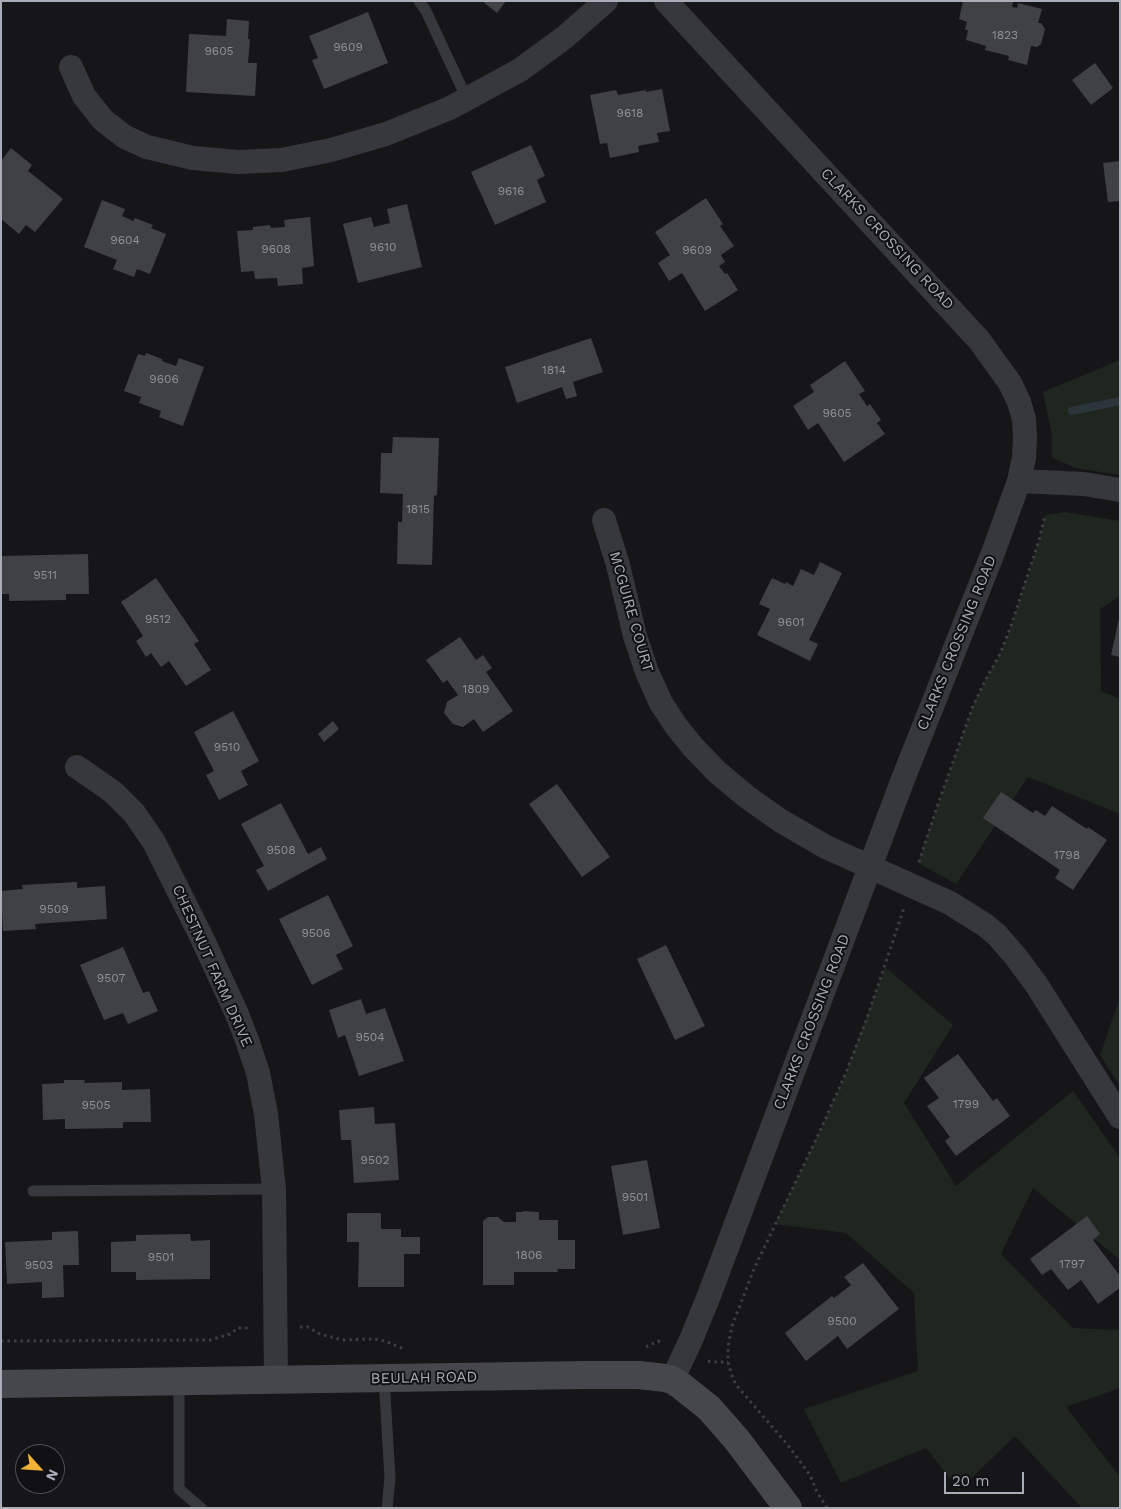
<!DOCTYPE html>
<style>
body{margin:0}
#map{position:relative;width:1121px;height:1509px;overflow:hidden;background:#161618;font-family:"Work Sans",sans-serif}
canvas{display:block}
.frame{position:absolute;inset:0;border:2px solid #a8adb8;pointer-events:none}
.north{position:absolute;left:15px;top:1444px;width:50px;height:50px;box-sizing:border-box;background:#111113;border:1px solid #4d4f55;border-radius:50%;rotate:116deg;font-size:14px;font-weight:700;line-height:20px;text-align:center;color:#a8adb8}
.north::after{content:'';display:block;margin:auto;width:18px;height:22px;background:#f2b134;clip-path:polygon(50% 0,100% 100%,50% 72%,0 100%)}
.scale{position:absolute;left:944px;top:1472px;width:80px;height:22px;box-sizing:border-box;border:2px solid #a8adb8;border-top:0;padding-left:6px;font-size:15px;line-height:18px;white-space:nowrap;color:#a8adb8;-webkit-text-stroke:4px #111113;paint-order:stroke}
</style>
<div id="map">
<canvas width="1121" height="1509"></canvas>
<div class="frame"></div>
<div class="north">N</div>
<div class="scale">20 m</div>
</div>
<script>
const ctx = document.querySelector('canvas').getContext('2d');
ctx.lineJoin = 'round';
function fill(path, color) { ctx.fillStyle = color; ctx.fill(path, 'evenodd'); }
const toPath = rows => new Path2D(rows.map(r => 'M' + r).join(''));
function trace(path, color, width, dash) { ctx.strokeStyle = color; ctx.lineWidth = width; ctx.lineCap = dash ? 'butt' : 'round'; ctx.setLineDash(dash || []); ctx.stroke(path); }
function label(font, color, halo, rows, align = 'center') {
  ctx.font = font + ' "Work Sans",sans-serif'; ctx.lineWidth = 4; ctx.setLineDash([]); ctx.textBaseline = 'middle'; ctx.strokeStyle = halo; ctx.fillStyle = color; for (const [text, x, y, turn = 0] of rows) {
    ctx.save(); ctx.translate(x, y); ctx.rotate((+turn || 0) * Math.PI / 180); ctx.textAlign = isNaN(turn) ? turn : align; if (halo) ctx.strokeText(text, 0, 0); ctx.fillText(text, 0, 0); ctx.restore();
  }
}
fill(toPath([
 [1120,360,1120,475,1075,468,1052,457,1052,435,1043,392],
 [1065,512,1120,521,1120,596,1100,609,1101,691,1120,699,1120,814,1028,777,956,884,918,863,937,807,973,706,986,679,1000,654,1011,626,1039,540,1045,515],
 [885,967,953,1025,904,1103,956,1186,1073,1091,1120,1158,1120,1260,1033,1188,1001,1254,1073,1328,1120,1330,1120,1388,1066,1407,1120,1477,1120,1508,1082,1508,1015,1436,959,1490,926,1448,841,1483,804,1409,918,1371,914,1293,846,1233,775,1224,820,1131,845,1075],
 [1120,997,1120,1086,1100,1055]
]), '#1e261f');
trace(toPath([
 [1072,411,1120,401]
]), '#2c353c', 8);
fill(toPath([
 [482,1,506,1,497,13],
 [963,1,1013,1,1012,7,1017,8,1018,3,1042,9,1038,23,1041,23,1045,29,1041,44,1037,47,1031,46,1027,65,1008,60,1009,56,985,50,986,46,966,40,968,30,965,30,967,22,959,19],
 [368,12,388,63,324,89,312,60,318,58,309,36],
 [227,19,249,21,248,39,250,39,248,63,257,63,255,96,186,92,189,34,226,36],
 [1095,63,1113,88,1091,105,1072,80],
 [662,89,670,131,657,133,659,142,638,146,639,152,610,158,607,143,600,144,590,95,616,90,618,95,646,90,646,92],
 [531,145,545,176,537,180,546,202,495,225,471,172],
 [11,148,32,165,28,171,63,199,35,232,26,225,19,234,1,219,1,161],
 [1120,161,1120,201,1108,202,1103,163],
 [706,198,723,224,720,226,734,246,721,255,725,262,719,266,725,274,727,273,738,290,705,311,682,273,669,281,658,263,670,255,655,232],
 [102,200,125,209,122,216,133,221,135,218,153,225,151,228,166,234,150,274,137,269,134,277,113,269,117,260,84,247],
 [407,204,422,267,358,283,343,224,371,217,374,227,390,223,387,209],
 [310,217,314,266,302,268,303,284,278,286,277,278,255,279,254,271,241,272,237,231,253,230,253,227,270,225,271,228,285,227,284,220],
 [591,338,603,372,573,382,577,396,566,399,562,387,517,403,505,367],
 [146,353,162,359,162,361,176,366,179,358,204,367,183,426,159,417,161,411,139,403,141,397,124,391,138,354,145,356],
 [845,361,865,391,859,394,867,406,870,404,881,420,877,423,885,434,844,462,818,423,808,430,793,406,814,392,810,385],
 [393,437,439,438,437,495,434,496,432,565,397,564,398,522,402,522,403,494,380,493,381,453,392,453],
 [88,554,89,594,66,594,66,600,9,601,9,594,1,594,1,556],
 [820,562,842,573,809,640,818,644,810,661,757,635,770,609,759,604,772,578,785,584,786,582,793,586,801,569,814,575],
 [156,578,199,641,194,644,211,670,186,686,169,661,161,667,151,653,146,657,136,641,143,636,121,602],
 [1119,619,1120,619,1120,657,1111,655],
 [460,637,476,660,483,655,492,668,486,672,513,711,483,732,474,719,463,727,453,724,444,713,447,702,458,695,447,680,443,683,426,660],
 [233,711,259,761,241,771,248,785,219,800,206,775,214,771,194,732],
 [333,721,339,729,324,742,318,734],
 [557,784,610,857,582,877,529,804],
 [1001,792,1033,813,1036,810,1045,816,1052,806,1087,829,1088,827,1107,840,1073,890,1055,878,1060,870,983,818],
 [281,803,308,854,321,847,327,859,268,891,256,870,264,866,241,824],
 [77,882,77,888,105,886,107,919,35,924,36,929,3,931,1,891,23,889,22,885],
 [328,895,353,946,336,955,343,969,312,985,279,919],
 [666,945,705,1026,675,1040,637,959],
 [123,947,143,993,149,991,158,1011,128,1024,123,1013,104,1020,80,965],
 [361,999,366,1014,385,1008,404,1061,359,1076,345,1035,338,1038,329,1010],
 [958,1054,993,1101,997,1098,1010,1116,956,1156,945,1141,950,1137,927,1106,939,1098,924,1078],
 [64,1080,85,1080,84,1083,122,1082,122,1090,150,1089,151,1122,123,1122,123,1128,65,1129,65,1119,43,1120,42,1084,64,1083],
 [374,1107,375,1124,395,1123,399,1180,354,1183,351,1140,341,1140,339,1110],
 [647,1160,660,1228,623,1235,611,1166],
 [523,1211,539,1212,539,1220,558,1220,558,1240,575,1240,575,1269,557,1269,558,1272,514,1272,514,1285,483,1285,483,1221,488,1217,498,1217,504,1222,516,1222,516,1212,523,1212],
 [347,1213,381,1213,381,1229,401,1229,401,1237,420,1237,420,1254,404,1254,404,1287,358,1287,359,1242,347,1242],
 [1087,1216,1100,1234,1093,1240,1120,1276,1120,1288,1098,1304,1081,1280,1068,1290,1051,1269,1042,1275,1030,1259],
 [78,1231,79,1265,63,1265,64,1297,42,1298,42,1282,7,1284,5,1242,52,1240,52,1232],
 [190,1234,191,1241,210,1240,210,1279,136,1280,136,1272,111,1272,111,1242,136,1241,136,1235],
 [863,1263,899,1309,847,1349,838,1336,806,1361,785,1333,832,1296,834,1298,851,1285,844,1277]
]), '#404145');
trace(toPath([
 [919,862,937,807,973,706,986,679,1000,654,1011,626,1039,540,1045,515],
 [300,1327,308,1327,320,1334,342,1340,374,1339,385,1341,404,1349],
 [1,1341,210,1340,230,1334,238,1328,251,1328],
 [646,1347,658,1341,663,1343],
 [708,1361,711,1362,728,1362],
 [827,1508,817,1492,810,1475,787,1444,737,1386,733,1379,728,1362,728,1347,732,1326,754,1269,820,1131,845,1075,866,1021,904,908]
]), '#3d3f44', 3, [2.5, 4]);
trace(toPath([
 [419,1,426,11,467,99],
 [33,1191,274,1189],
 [384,1378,390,1478,387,1508],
 [179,1382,179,1489,201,1508]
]), '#37383d', 11);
trace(toPath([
 [666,1,979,340,1010,383,1019,402,1024,419,1025,438,1024,458,1019,481,993,553,903,779,710,1293,691,1340,672,1380],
 [71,67,84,96,103,120,125,137,147,147,193,158,238,162,282,160,331,150,386,134,450,108,520,70,565,37,606,1],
 [1019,481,1084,484,1120,490],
 [604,520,618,565,635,636,647,672,661,703,676,726,693,747,717,772,747,797,781,821,826,847,950,903,985,925,997,935,1016,957,1036,984,1120,1117],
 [77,767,113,792,134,813,154,842,202,938,237,1014,247,1040,258,1073,266,1114,274,1189,276,1380]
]), '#37383d', 24);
trace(toPath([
 [1,1384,584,1375,639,1375,665,1378,672,1380,680,1385,709,1408,737,1440,788,1508]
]), '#45474d', 28);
label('12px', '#8e929b', null, [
 ["1823",1005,35],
 ["9609",348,47],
 ["9605",219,51],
 ["9618",630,113],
 ["9616",511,191],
 ["9604",125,240],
 ["9610",383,247],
 ["9608",276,249],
 ["9609",697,250],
 ["1814",554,370],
 ["9606",164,379],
 ["9605",837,413],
 ["1815",418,509],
 ["9511",45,575],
 ["9512",158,619],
 ["9601",791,622],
 ["1809",476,689],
 ["9510",227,747],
 ["9508",281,850],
 ["1798",1067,855],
 ["9509",54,909],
 ["9506",316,933],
 ["9507",111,978],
 ["9504",370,1037],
 ["1799",966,1104],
 ["9505",96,1105],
 ["9502",375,1160],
 ["9501",635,1197],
 ["1806",529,1255],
 ["9501",161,1257],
 ["1797",1072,1264],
 ["9503",39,1265],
 ["9500",842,1321]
]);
label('15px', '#a8adb8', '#111113', [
 ["CLARKS CROSSING ROAD",887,239,47],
 ["MCGUIRE COURT",631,612,74],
 ["CLARKS CROSSING ROAD",957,643,-68],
 ["CHESTNUT FARM DRIVE",212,966,66],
 ["CLARKS CROSSING ROAD",812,1022,-69],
 ["BEULAH ROAD",424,1378,-1]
]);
</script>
